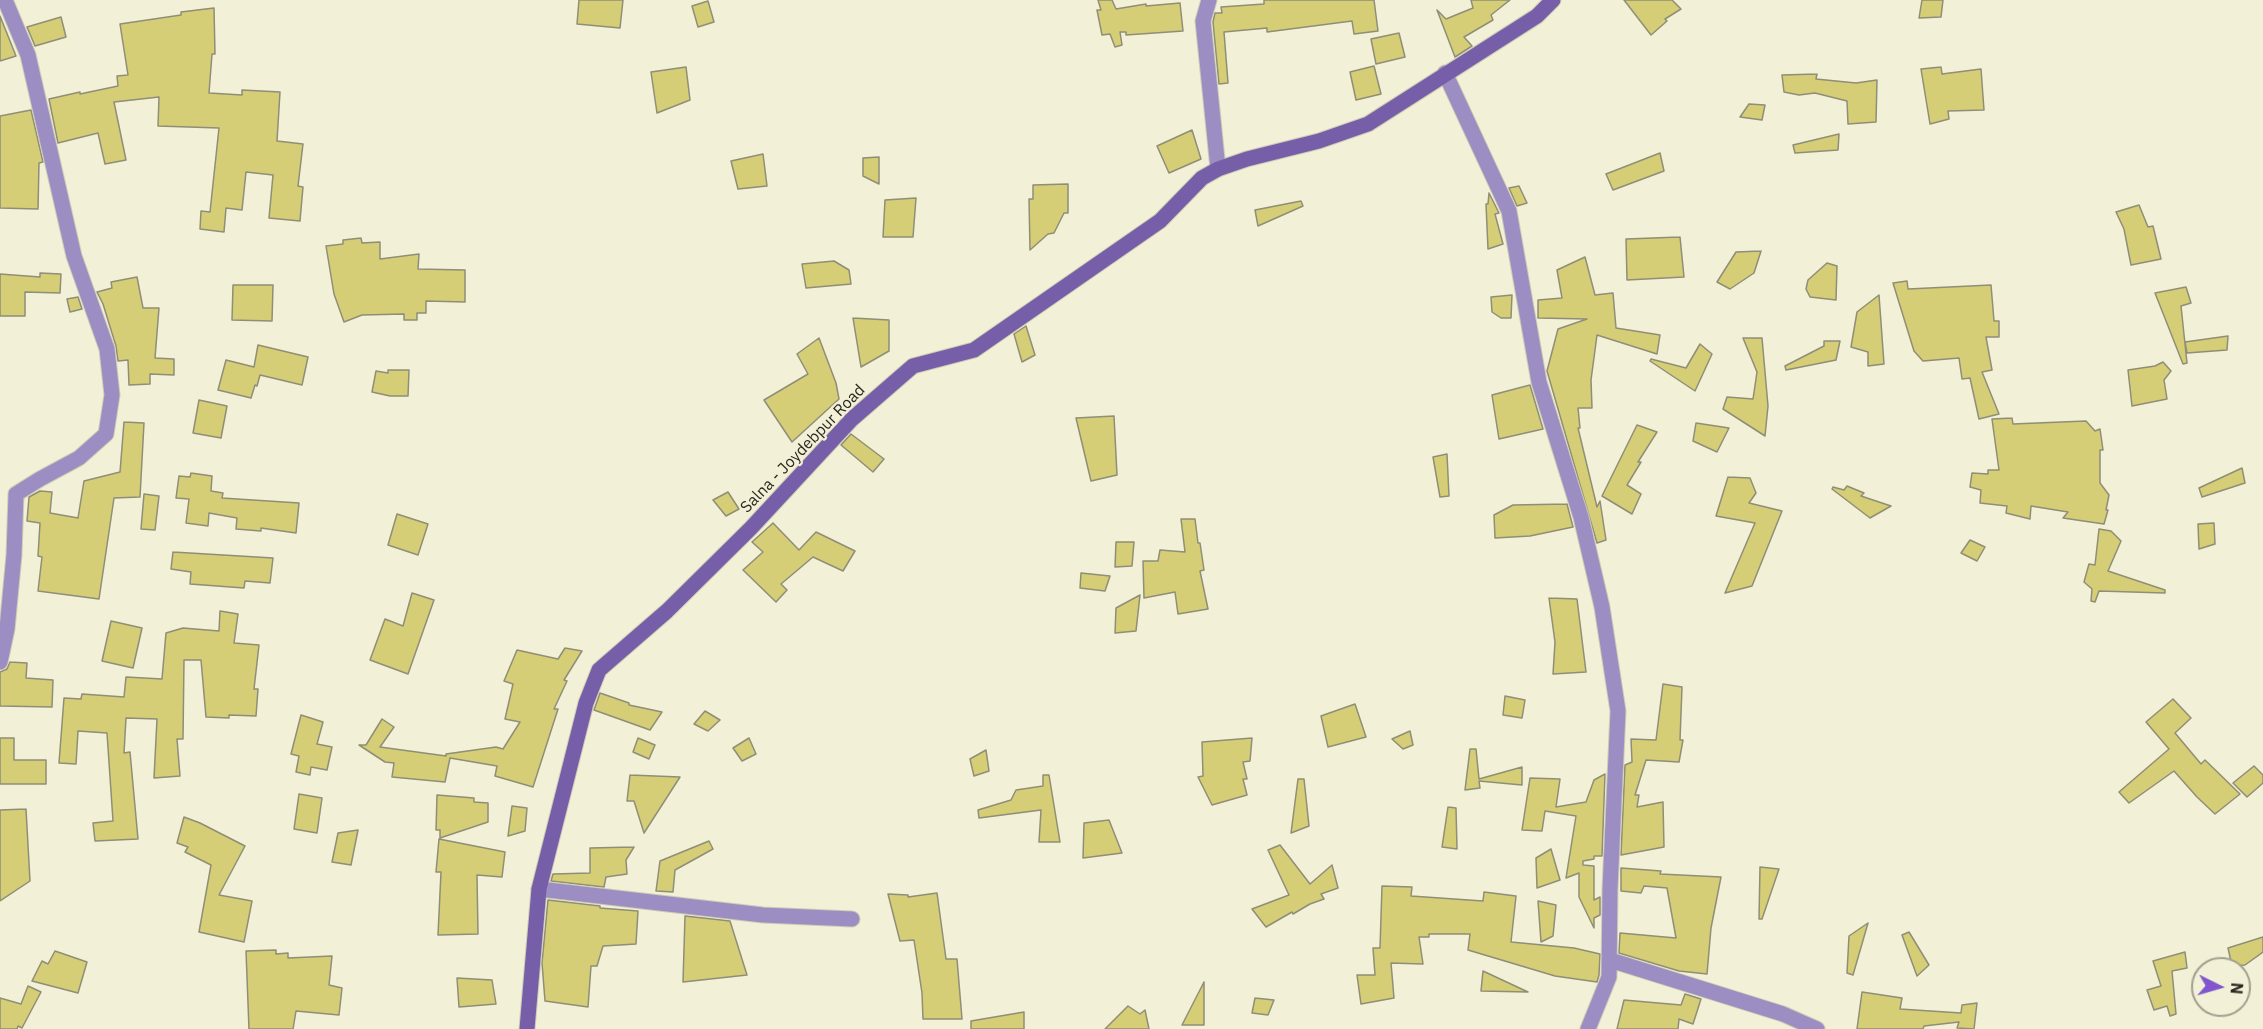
<!DOCTYPE html>
<style>
body{margin:0}
#map{position:relative;width:2263px;height:1029px;overflow:hidden;background:#f2f0d7;font-family:"IBM Plex Sans",sans-serif}
canvas{display:block}
.north{position:absolute;left:2191px;top:957px;width:60px;height:60px;box-sizing:border-box;background:#f2f0d7;border:2px solid #a2a08e;border-radius:50%;rotate:95deg;font-size:16px;font-weight:700;line-height:24px;text-align:center;color:#2a2920}
.north::after{content:'';display:block;margin:auto;width:21px;height:27px;background:#8155ce;clip-path:polygon(50% 0,100% 100%,50% 72%,0 100%)}
</style>
<div id="map">
<canvas width="2263" height="1029"></canvas>
<div class="north">N</div>
</div>
<script>
const ctx = document.querySelector('canvas').getContext('2d');
ctx.lineJoin = 'round';
function fill(path, color) { ctx.fillStyle = color; ctx.fill(path, 'evenodd'); }
const toPath = rows => new Path2D(rows.map(r => 'M' + r).join(''));
function trace(path, color, width, dash) { ctx.strokeStyle = color; ctx.lineWidth = width; ctx.lineCap = dash ? 'butt' : 'round'; ctx.setLineDash(dash || []); ctx.stroke(path); }
function label(font, color, halo, rows, align = 'center') {
  ctx.font = font + ' "IBM Plex Sans",sans-serif'; ctx.lineWidth = 4.5; ctx.setLineDash([]); ctx.textBaseline = 'middle'; ctx.strokeStyle = halo; ctx.fillStyle = color; for (const [text, x, y, turn = 0] of rows) {
    ctx.save(); ctx.translate(x, y); ctx.rotate((+turn || 0) * Math.PI / 180); ctx.textAlign = isNaN(turn) ? turn : align; if (halo) ctx.strokeText(text, 0, 0); ctx.fillText(text, 0, 0); ctx.restore();
  }
}
const building = toPath([
 [579,0,623,0,620,28,577,24,579,0],
 [1098,0,1112,0,1116,9,1146,4,1146,6,1180,3,1183,31,1126,35,1126,32,1120,32,1122,45,1115,47,1110,34,1102,35,1097,10,1101,10,1098,0],
 [1264,0,1374,0,1378,31,1354,34,1352,21,1267,32,1267,28,1224,32,1228,83,1219,84,1213,22,1215,13,1222,13,1221,7,1264,4,1264,0],
 [1471,0,1510,0,1491,15,1493,20,1464,37,1472,46,1455,57,1437,10,1446,19,1473,8,1471,0],
 [1624,0,1672,0,1681,9,1665,19,1667,21,1651,35,1624,0],
 [1922,0,1943,0,1941,17,1919,18,1922,0],
 [708,1,714,22,698,27,692,6,708,1],
 [214,8,215,54,212,54,209,93,242,95,242,90,280,92,277,141,303,144,298,186,303,187,300,221,269,218,273,175,246,172,242,210,226,208,224,232,200,229,201,211,210,212,219,128,158,126,159,97,114,102,126,160,105,164,98,133,58,143,49,99,80,92,80,94,118,86,117,76,128,75,120,24,181,15,181,12,214,8],
 [0,16,16,56,0,61,0,16],
 [61,17,66,37,35,46,27,27,61,17],
 [1399,33,1405,57,1376,64,1371,39,1399,33],
 [1374,66,1381,94,1356,100,1350,72,1374,66],
 [686,67,690,100,657,113,651,72,686,67],
 [1941,67,1942,74,1981,69,1984,110,1948,111,1949,119,1930,124,1921,69,1941,67],
 [1817,74,1816,79,1856,83,1877,80,1876,122,1848,124,1847,101,1815,93,1799,95,1784,92,1782,75,1817,74],
 [1749,104,1765,105,1762,120,1740,117,1749,104],
 [31,110,43,162,39,163,38,209,0,208,0,116,31,110],
 [1192,130,1201,159,1169,173,1157,146,1192,130],
 [1839,134,1838,150,1795,153,1793,145,1839,134],
 [1660,153,1664,171,1613,190,1606,174,1660,153],
 [763,154,767,186,738,189,731,161,763,154],
 [879,157,879,184,863,176,863,158,879,157],
 [1068,184,1068,213,1064,213,1054,233,1048,234,1030,250,1029,199,1033,199,1033,185,1068,184],
 [1519,186,1527,203,1517,206,1509,188,1519,186],
 [1489,193,1499,213,1495,214,1503,244,1488,249,1486,204,1488,204,1489,193],
 [916,198,913,237,883,237,885,200,916,198],
 [1301,201,1303,206,1258,226,1255,210,1301,201],
 [2139,205,2148,227,2153,226,2161,259,2131,265,2124,229,2116,212,2139,205],
 [1680,237,1684,277,1627,280,1626,239,1680,237],
 [361,238,362,243,380,242,380,259,419,254,418,269,465,270,465,302,426,301,426,313,417,313,417,320,404,320,404,314,362,315,344,322,334,294,326,246,343,244,343,240,361,238],
 [1761,251,1754,273,1730,289,1717,282,1736,252,1761,251],
 [1585,257,1595,295,1613,293,1616,328,1660,335,1657,354,1597,335,1591,380,1592,408,1578,408,1580,428,1578,428,1597,507,1600,501,1606,540,1597,543,1547,371,1558,329,1587,319,1538,318,1538,300,1562,298,1557,270,1585,257],
 [834,261,849,270,851,284,806,288,802,264,834,261],
 [1827,263,1837,266,1836,300,1810,297,1806,289,1808,280,1827,263],
 [40,273,61,274,60,293,25,292,25,316,0,316,0,274,40,277,40,273],
 [137,277,143,308,159,308,155,358,174,359,174,375,150,374,150,384,129,385,128,360,118,361,116,346,103,304,97,292,112,288,111,282,137,277],
 [1907,281,1908,289,1991,285,1994,321,1999,321,1999,337,1986,337,1992,370,1982,372,1999,414,1979,419,1970,378,1962,379,1959,358,1923,361,1914,351,1893,283,1907,281],
 [233,285,273,285,272,321,232,320,233,285],
 [2186,287,2191,303,2181,306,2187,363,2183,364,2155,293,2186,287],
 [1512,295,1511,318,1501,318,1492,312,1491,297,1512,295],
 [1879,295,1884,364,1868,366,1868,352,1851,347,1857,312,1879,295],
 [78,297,82,309,70,312,67,299,78,297],
 [853,318,889,320,889,351,861,367,853,318],
 [1026,326,1035,355,1022,362,1014,334,1026,326],
 [2228,336,2227,350,2187,353,2185,342,2228,336],
 [819,338,836,383,839,399,792,442,764,400,808,374,797,354,819,338],
 [1743,338,1762,338,1768,406,1765,436,1723,409,1727,397,1753,399,1757,372,1743,338],
 [1824,341,1840,341,1836,360,1786,370,1785,366,1824,346,1824,341],
 [1700,344,1712,354,1695,391,1650,361,1651,359,1686,368,1700,344],
 [258,345,308,357,302,385,260,375,257,386,255,385,251,398,218,390,226,360,254,367,258,345],
 [2163,362,2171,371,2164,380,2167,399,2132,406,2128,370,2155,366,2163,362],
 [388,370,409,370,408,396,390,396,372,392,376,371,388,373,388,370],
 [1530,385,1543,429,1499,439,1492,395,1530,385],
 [199,400,227,406,221,438,193,433,199,400],
 [1114,416,1117,475,1091,481,1076,418,1114,416],
 [2012,418,2013,424,2086,421,2095,431,2100,429,2103,450,2100,450,2100,483,2109,495,2106,510,2108,510,2104,524,2063,518,2068,512,2031,506,2030,519,2006,513,2007,506,1980,503,1981,490,1970,487,1972,473,1988,474,1988,470,1999,470,1992,419,2012,418],
 [124,422,144,423,140,497,114,498,99,599,38,591,42,557,38,556,40,523,27,521,29,497,40,491,52,492,50,513,78,518,84,481,120,472,124,422],
 [1696,423,1729,428,1717,452,1693,441,1696,423],
 [1637,425,1657,432,1638,462,1641,462,1627,485,1641,494,1632,514,1602,496,1637,425],
 [851,434,884,459,873,472,841,445,851,434],
 [1447,454,1449,496,1440,497,1433,457,1447,454],
 [2242,468,2245,483,2202,497,2199,488,2242,468],
 [191,473,212,476,211,491,223,493,222,498,299,503,296,533,261,528,261,531,236,529,237,518,209,513,208,526,186,523,189,499,176,498,179,476,190,477,191,473],
 [1728,477,1750,478,1756,493,1749,503,1782,511,1752,586,1725,593,1755,523,1716,516,1728,477],
 [1847,486,1864,493,1861,496,1891,506,1870,518,1832,489,1833,487,1844,490,1847,486],
 [728,492,739,509,726,516,713,500,728,492],
 [144,494,159,496,155,530,141,529,144,494],
 [1567,504,1573,527,1530,536,1495,538,1494,515,1513,505,1567,504],
 [397,514,428,524,418,555,388,545,397,514],
 [1181,519,1195,519,1198,543,1200,543,1204,570,1200,571,1208,609,1178,614,1175,592,1144,598,1143,561,1158,561,1160,550,1185,552,1181,519],
 [773,523,799,550,816,532,855,551,843,571,813,557,781,584,787,590,776,602,743,570,763,552,752,542,773,523],
 [2214,523,2215,544,2199,549,2198,524,2214,523],
 [2099,529,2111,531,2121,541,2108,571,2165,590,2165,593,2099,591,2095,602,2091,601,2092,589,2084,582,2089,564,2095,565,2099,529],
 [1970,540,1985,547,1977,561,1961,553,1970,540],
 [1116,542,1134,542,1132,566,1115,567,1116,542],
 [173,552,273,558,270,583,245,581,244,588,190,584,191,572,171,569,173,552],
 [1081,573,1110,576,1105,591,1080,588,1081,573],
 [412,593,434,600,408,674,370,660,385,619,403,626,412,593],
 [1140,595,1136,631,1115,633,1116,608,1140,595],
 [1549,598,1577,599,1586,672,1553,674,1555,642,1549,598],
 [220,611,238,614,234,643,259,645,254,689,258,689,256,716,229,715,229,718,206,717,201,660,184,660,183,739,177,739,180,776,154,778,157,719,126,718,124,753,130,752,138,839,95,841,93,823,113,821,107,733,78,731,76,764,59,763,64,698,81,699,82,694,124,697,126,677,162,679,166,633,183,628,219,631,220,611],
 [111,621,142,628,133,668,102,661,111,621],
 [565,648,582,651,564,680,567,681,554,709,558,709,533,787,495,776,497,766,450,758,445,782,392,777,394,763,385,762,359,745,366,745,382,719,394,727,380,747,446,756,446,754,496,747,503,749,520,722,505,719,513,684,504,681,517,650,558,659,565,648],
 [10,662,27,663,26,678,53,680,52,707,0,706,0,672,7,669,10,662],
 [1663,684,1682,687,1680,740,1683,740,1679,762,1646,760,1635,795,1639,795,1637,807,1663,802,1664,847,1621,855,1625,765,1632,762,1631,739,1656,740,1663,684],
 [600,693,629,703,629,705,662,712,650,730,594,710,600,693],
 [1505,696,1525,700,1522,718,1503,715,1505,696],
 [2173,699,2191,718,2175,733,2201,764,2205,760,2240,794,2215,814,2197,797,2174,771,2129,803,2119,792,2169,749,2146,722,2173,699],
 [1355,704,1366,737,1328,747,1321,716,1355,704],
 [705,711,720,720,708,731,694,724,705,711],
 [301,715,323,722,317,744,332,747,327,770,311,767,310,775,296,772,299,756,291,754,301,715],
 [1410,731,1413,745,1403,749,1392,739,1410,731],
 [0,738,14,738,14,760,46,760,46,784,0,784,0,738],
 [638,738,655,745,649,759,633,752,638,738],
 [749,738,756,754,742,761,733,748,749,738],
 [1252,738,1250,761,1243,762,1247,779,1243,779,1247,795,1212,805,1198,777,1203,776,1202,742,1252,738],
 [1470,749,1476,749,1479,779,1522,767,1522,785,1479,781,1480,788,1465,790,1470,749],
 [986,750,989,771,974,776,970,759,986,750],
 [2254,766,2263,775,2263,783,2247,797,2233,783,2254,766],
 [1605,774,1602,856,1594,856,1594,859,1583,861,1583,865,1594,866,1594,900,1600,897,1600,915,1594,918,1594,928,1579,897,1579,873,1566,878,1576,816,1545,811,1542,831,1522,830,1530,778,1560,779,1556,807,1586,802,1594,780,1605,774],
 [630,775,680,777,644,833,634,801,627,801,630,775],
 [1043,775,1049,775,1060,842,1039,842,1041,810,979,818,978,810,1011,800,1016,790,1043,786,1043,775],
 [1298,779,1304,779,1309,826,1291,833,1298,779],
 [299,794,322,798,317,833,294,829,299,794],
 [437,795,474,798,474,802,488,803,488,822,440,838,440,830,436,830,437,795],
 [512,806,527,808,525,831,508,836,512,806],
 [1448,807,1456,808,1457,849,1442,847,1448,807],
 [26,809,30,881,0,901,0,810,26,809],
 [184,817,200,823,245,846,219,895,252,901,244,942,199,932,211,865,185,852,188,847,177,843,184,817],
 [1109,820,1122,853,1083,858,1084,823,1109,820],
 [358,830,351,865,332,862,338,833,358,830],
 [439,839,505,852,502,877,477,875,478,934,438,935,441,872,436,872,439,839],
 [709,841,713,849,675,870,673,892,656,891,660,861,709,841],
 [1280,845,1310,884,1332,865,1338,888,1321,894,1324,899,1310,904,1293,914,1292,912,1266,927,1252,909,1289,895,1268,850,1280,845],
 [634,847,626,860,627,874,606,877,604,887,551,881,553,874,590,873,590,848,634,847],
 [1551,849,1560,880,1537,888,1536,858,1551,849],
 [1760,867,1779,869,1762,919,1759,919,1760,867],
 [1621,868,1661,871,1660,874,1721,877,1711,928,1707,974,1679,971,1619,953,1620,933,1676,938,1667,888,1644,886,1641,893,1621,891,1621,868],
 [1382,886,1412,887,1411,896,1483,901,1484,892,1516,896,1511,942,1574,948,1600,954,1599,975,1597,982,1555,976,1468,950,1470,934,1429,934,1429,937,1419,937,1423,964,1391,963,1394,998,1361,1004,1357,975,1375,975,1373,948,1380,948,1382,886],
 [937,893,946,959,957,959,962,1019,923,1019,922,993,914,940,900,941,888,894,908,895,908,897,937,893],
 [548,900,600,906,600,908,638,911,636,944,603,946,597,966,591,966,588,1007,545,1001,542,963,548,900],
 [1538,901,1556,905,1553,936,1541,942,1538,901],
 [685,916,730,921,747,975,683,982,685,916],
 [1868,923,1853,975,1847,973,1849,936,1868,923],
 [1909,932,1929,965,1917,976,1902,935,1909,932],
 [2263,937,2263,952,2245,965,2232,966,2228,948,2263,937],
 [276,950,276,954,288,953,288,958,332,956,329,985,342,988,339,1015,296,1011,293,1029,249,1029,246,951,276,950],
 [55,951,87,962,78,993,32,981,42,961,48,964,55,951],
 [2185,952,2187,968,2172,971,2176,1014,2170,1016,2167,1006,2154,1010,2147,990,2161,986,2153,961,2185,952],
 [1483,971,1528,992,1481,991,1483,971],
 [457,978,492,980,496,1004,459,1007,457,978],
 [1204,982,1204,1025,1182,1025,1204,982],
 [28,986,41,992,22,1028,18,1026,17,1029,0,1029,0,998,21,1004,28,986],
 [1862,992,1902,998,1900,1009,1961,1013,1962,1005,1977,1003,1974,1029,1957,1028,1959,1022,1924,1026,1923,1029,1857,1029,1862,992],
 [1685,994,1701,999,1693,1024,1679,1019,1678,1029,1617,1029,1624,1000,1681,1005,1685,994],
 [1255,998,1274,1000,1268,1015,1252,1013,1255,998],
 [1128,1006,1140,1014,1145,1010,1149,1029,1105,1029,1128,1006],
 [1024,1012,1024,1029,971,1029,971,1021,1024,1012]
]);
fill(building, '#d6ce76');
trace(building, '#8f8e77', 1.5);
const minor = toPath([
 [1209,0,1203,21,1218,169],
 [1445,73,1509,211,1539,382,1581,517,1602,607,1618,711,1610,889,1609,977,1588,1029],
 [0,662,7,629,14,555,16,494,40,479,79,458,106,434,112,395,107,349,74,256,28,55,5,0],
 [539,889,763,915,852,919],
 [1610,960,1783,1014,1817,1029]
]);
const secondary = toPath([
 [527,1029,539,889,586,703,599,670,667,611,751,528,852,419,913,366,974,350,1160,221,1202,178,1218,169,1247,159,1319,141,1368,124,1537,16,1553,0]
]);
trace(minor, '#ceccb6', 17);
trace(secondary, '#ceccb6', 17);
trace(minor, '#9c8ec2', 15);
trace(secondary, '#765ea9', 15);
label('16px', '#2a2920', '#f2f0d7', [
 ["Salna - Joydebpur Road",803,449,-46]
]);
</script>
